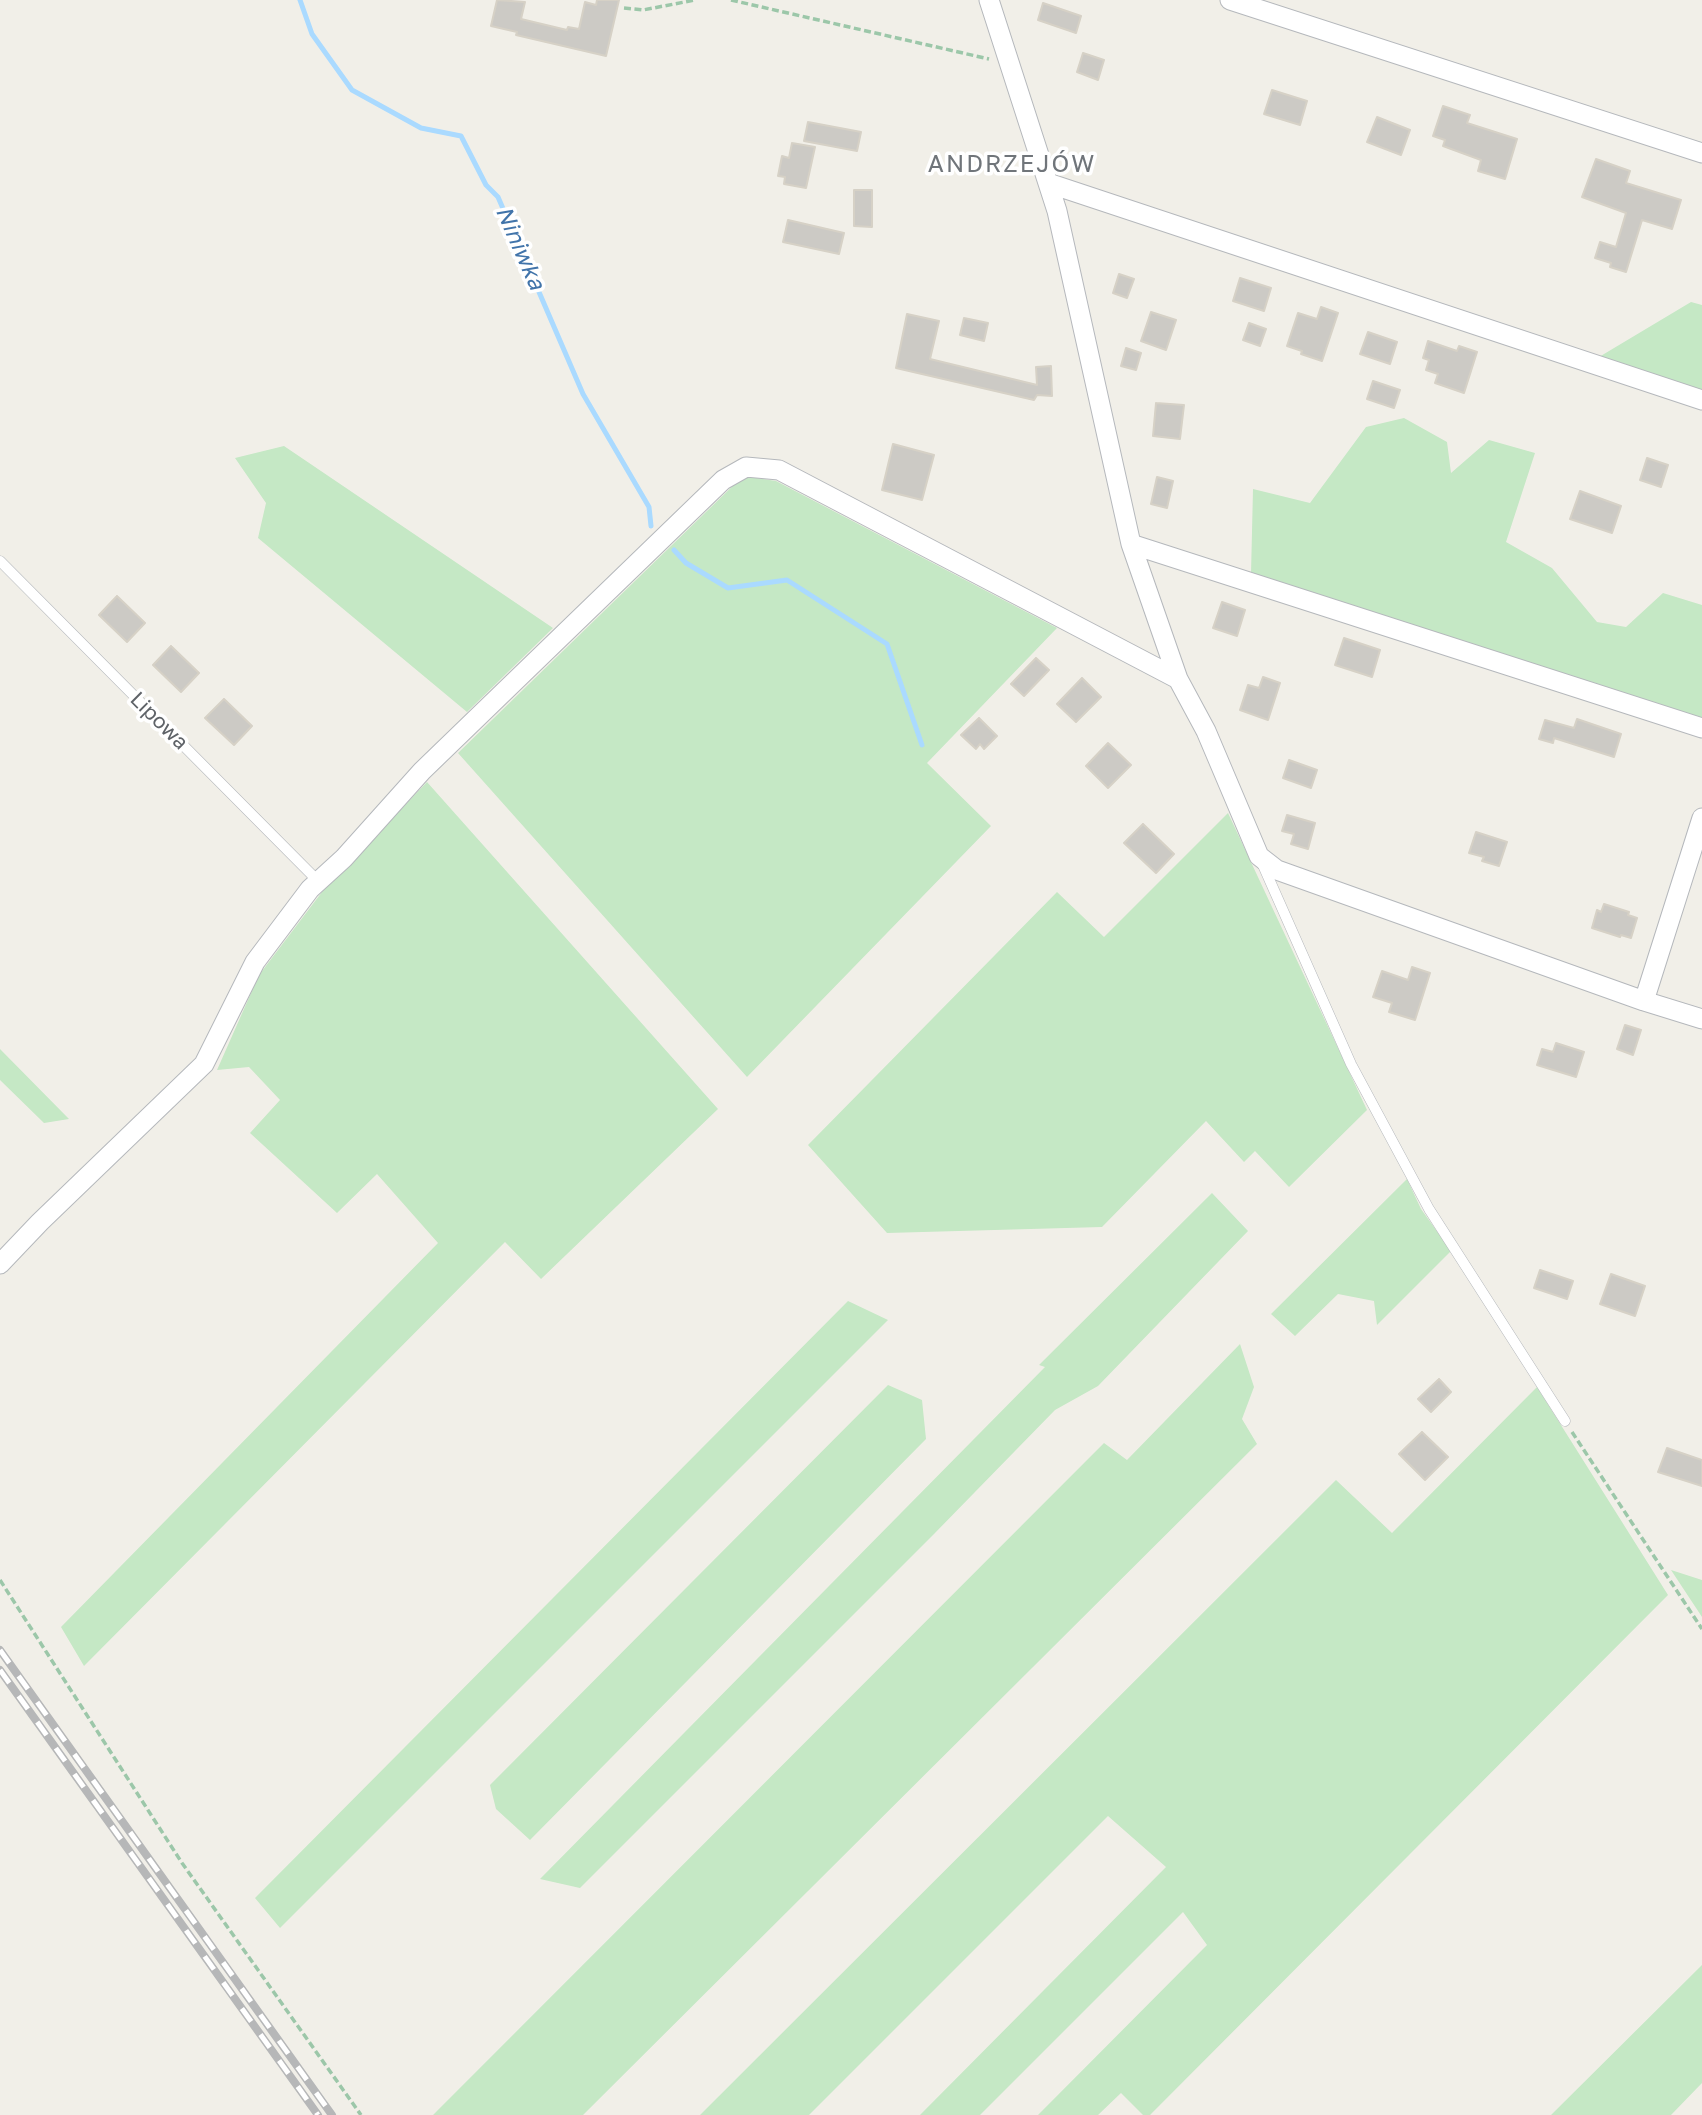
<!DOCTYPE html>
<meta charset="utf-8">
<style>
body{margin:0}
canvas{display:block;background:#f1efe8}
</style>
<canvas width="1702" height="2115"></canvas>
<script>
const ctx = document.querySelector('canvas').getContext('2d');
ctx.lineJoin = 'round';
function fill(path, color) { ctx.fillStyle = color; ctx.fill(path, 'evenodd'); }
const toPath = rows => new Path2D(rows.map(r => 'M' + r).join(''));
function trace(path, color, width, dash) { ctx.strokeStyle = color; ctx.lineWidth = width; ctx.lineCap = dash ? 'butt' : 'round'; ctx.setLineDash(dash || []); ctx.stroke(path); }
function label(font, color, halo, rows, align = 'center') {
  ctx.font = font + ' "Golos Text",sans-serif'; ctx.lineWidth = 7; ctx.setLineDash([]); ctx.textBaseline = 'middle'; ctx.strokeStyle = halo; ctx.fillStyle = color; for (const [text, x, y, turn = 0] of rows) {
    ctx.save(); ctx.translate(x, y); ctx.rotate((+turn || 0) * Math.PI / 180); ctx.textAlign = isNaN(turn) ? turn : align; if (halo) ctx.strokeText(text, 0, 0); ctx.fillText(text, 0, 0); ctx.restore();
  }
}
fill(toPath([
 [1691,302,1702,305,1702,391,1599,357],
 [1404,418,1447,442,1451,473,1489,440,1535,453,1506,542,1552,568,1597,622,1626,627,1663,593,1702,605,1702,718,1251,574,1253,489,1310,503,1366,427],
 [284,446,553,628,467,712,258,538,266,503,235,458],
 [743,476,776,481,1057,628,927,763,991,826,747,1077,458,753],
 [427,782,718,1109,541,1279,505,1242,84,1666,61,1627,438,1243,377,1174,337,1213,250,1133,280,1100,249,1067,217,1070,259,975,322,892],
 [1228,813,1367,1110,1289,1187,1255,1151,1244,1162,1206,1121,1102,1227,887,1233,808,1145,1057,892,1104,937],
 [0,1049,69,1119,44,1123,0,1080],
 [1407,1179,1421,1209,1451,1251,1377,1325,1374,1301,1338,1294,1295,1336,1271,1314],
 [1212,1193,1248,1231,1098,1386,1055,1410,934,1534,580,1888,540,1879,1045,1367,1039,1365],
 [848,1301,888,1320,280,1928,255,1898],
 [1240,1344,1254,1387,1242,1419,1257,1444,583,2115,433,2115,1104,1443,1127,1460],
 [888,1385,922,1400,926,1439,530,1840,496,1809,490,1785],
 [1537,1387,1668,1595,1150,2115,1143,2115,1121,2093,1098,2115,1038,2115,1207,1945,1183,1912,980,2115,920,2115,1166,1867,1108,1816,809,2115,700,2115,1336,1480,1392,1533],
 [1671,1570,1702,1580,1702,1617],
 [1702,1965,1702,2083,1671,2115,1551,2115]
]), '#c5e8c5');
trace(toPath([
 [300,0,312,34,352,90,421,128,461,136,486,185,498,197,583,394,649,507,651,526],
 [674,550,686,563,728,588,787,580,887,644,922,745]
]), '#aadaff', 5);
const building = toPath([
 [497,0,525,2,521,19,567,30,568,27,579,29,585,2,596,5,597,0,619,0,606,56,516,35,517,32,491,26,497,0],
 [1043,3,1081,16,1076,33,1038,20,1043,3],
 [1083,53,1104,60,1098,80,1077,72,1083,53],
 [1272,90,1307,101,1300,125,1264,114,1272,90],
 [1443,106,1470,115,1467,123,1517,139,1505,179,1478,171,1481,160,1443,146,1445,140,1433,136,1443,106],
 [1377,117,1410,130,1401,155,1367,142,1377,117],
 [808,122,861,132,857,151,804,141,808,122],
 [792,143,815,147,806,188,784,184,785,177,778,176,782,156,789,158,792,143],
 [1596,159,1630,171,1626,183,1681,200,1672,229,1642,220,1626,272,1610,267,1611,263,1595,258,1600,242,1616,247,1626,213,1582,197,1596,159],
 [854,190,872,190,872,227,854,226,854,190],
 [788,220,844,233,839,254,783,242,788,220],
 [1119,274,1134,279,1127,298,1113,293,1119,274],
 [1240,278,1271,288,1264,311,1233,301,1240,278],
 [1321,307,1338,313,1322,361,1301,354,1302,351,1287,346,1298,313,1317,319,1321,307],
 [1151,312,1176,320,1166,350,1141,341,1151,312],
 [907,314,939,321,930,359,1037,385,1036,367,1051,366,1052,396,1037,395,1034,400,896,368,907,314],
 [964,318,988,323,984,341,960,335,964,318],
 [1249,323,1266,329,1260,346,1243,340,1249,323],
 [1368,332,1397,342,1390,364,1360,354,1368,332],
 [1428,341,1457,351,1459,346,1477,352,1464,393,1435,383,1438,374,1426,370,1429,360,1423,358,1428,341],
 [1126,348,1141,353,1136,370,1121,366,1126,348],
 [1373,381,1400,390,1394,408,1367,399,1373,381],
 [1156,403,1184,405,1180,439,1153,436,1156,403],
 [893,444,934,455,922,500,882,490,893,444],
 [1647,458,1668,465,1661,487,1640,480,1647,458],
 [1157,477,1173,481,1167,508,1151,504,1157,477],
 [1580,491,1621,506,1612,533,1570,519,1580,491],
 [117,596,145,623,127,642,99,615,117,596],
 [1222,602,1245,610,1237,636,1213,628,1222,602],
 [1344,638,1380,650,1372,677,1335,665,1344,638],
 [171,646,199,673,181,692,153,665,171,646],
 [1036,658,1049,670,1024,696,1011,684,1036,658],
 [1263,677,1280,683,1268,720,1240,710,1248,685,1259,688,1263,677],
 [1082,678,1101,697,1076,722,1057,704,1082,678],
 [224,699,252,726,234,745,205,718,224,699],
 [979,718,997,736,984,749,980,744,976,749,961,735,979,718],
 [1577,719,1621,734,1614,757,1554,738,1553,743,1539,739,1545,720,1574,728,1577,719],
 [1108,743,1131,765,1108,788,1086,766,1108,743],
 [1289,760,1317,770,1311,788,1283,778,1289,760],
 [1287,815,1315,823,1308,849,1291,844,1294,834,1282,831,1287,815],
 [1143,824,1174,854,1156,873,1124,843,1143,824],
 [1476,832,1507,842,1499,866,1482,861,1484,857,1469,853,1476,832],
 [1604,904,1629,912,1628,915,1637,918,1631,938,1621,935,1620,937,1592,928,1597,910,1601,912,1604,904],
 [1412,967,1430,973,1415,1020,1389,1012,1392,1003,1373,997,1382,971,1408,980,1412,967],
 [1625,1025,1641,1030,1633,1055,1617,1049,1625,1025],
 [1556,1043,1584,1052,1576,1077,1537,1065,1542,1049,1553,1052,1556,1043],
 [1540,1270,1573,1281,1567,1299,1534,1288,1540,1270],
 [1611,1274,1645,1286,1635,1316,1600,1304,1611,1274],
 [1439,1379,1451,1392,1431,1412,1418,1399,1439,1379],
 [1422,1432,1448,1457,1425,1480,1399,1454,1422,1432],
 [1667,1448,1702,1460,1702,1486,1658,1472,1667,1448]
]);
fill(building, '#cccac5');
trace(building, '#d6d1c6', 2);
const lane = toPath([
 [0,561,318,881],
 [1262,863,1351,1064,1429,1209,1565,1421]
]);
const street = toPath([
 [989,0,1057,211,1131,544,1178,679],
 [1230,0,1702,153],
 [1048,183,1702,400],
 [1131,544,1702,728],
 [1644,1001,1702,818],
 [0,1264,40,1222,204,1064,255,962,310,889,344,858,422,771,723,480,746,467,779,470,1178,679,1206,731,1259,856,1277,870,1644,1001,1702,1019]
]);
trace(lane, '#b5b8bc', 11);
trace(street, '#b5b8bc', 21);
trace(toPath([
 [731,0,989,59],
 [624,8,643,10,695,0],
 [1572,1432,1702,1629],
 [0,1580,182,1863,361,2115]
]), '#9cc7a9', 3.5, [7, 3.5]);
trace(lane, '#fff', 10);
trace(street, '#fff', 19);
const rail = toPath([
 [0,1650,332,2115],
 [0,1670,318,2115]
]);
trace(rail, '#b6b7b8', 8);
trace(rail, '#fff', 5, [16]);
label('21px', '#5f6368', '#fff', [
 ["Lipowa",159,721,45]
]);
label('italic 23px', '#4174aa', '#fff', [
 ["Niniwka",520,248,66]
]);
ctx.letterSpacing = '2px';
label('24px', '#70757a', '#fff', [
 ["ANDRZEJÓW",1012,164]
]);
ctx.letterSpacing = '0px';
</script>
